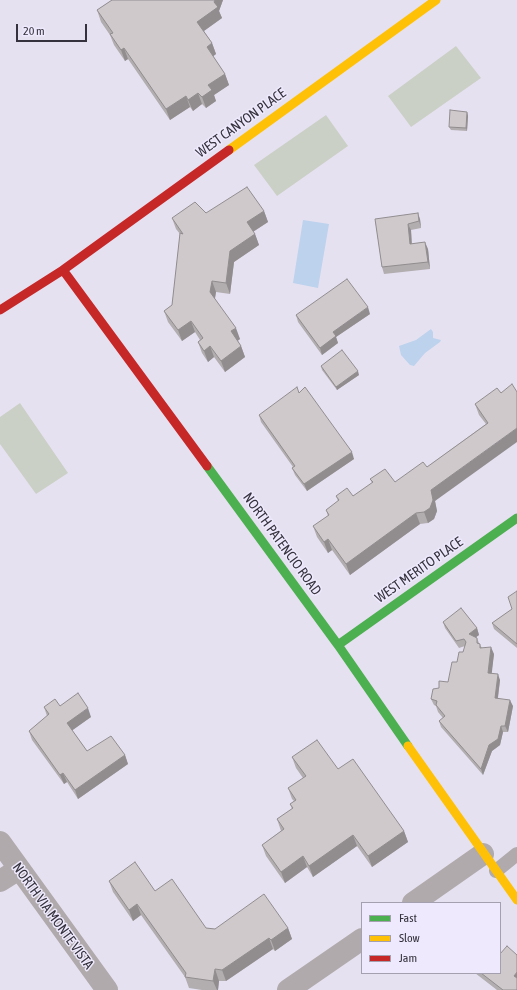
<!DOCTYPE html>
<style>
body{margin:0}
#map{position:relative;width:517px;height:990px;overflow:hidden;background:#e6e1f1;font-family:"Asap Condensed",sans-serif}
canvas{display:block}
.legend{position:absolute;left:361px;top:902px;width:140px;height:72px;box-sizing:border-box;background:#eee9fc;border:1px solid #a4a0b0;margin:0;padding:5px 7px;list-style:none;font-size:12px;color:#35323d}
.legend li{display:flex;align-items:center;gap:8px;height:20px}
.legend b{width:20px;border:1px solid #a4a0b0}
.scale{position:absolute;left:16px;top:24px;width:71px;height:18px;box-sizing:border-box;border:2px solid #35323d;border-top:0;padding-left:5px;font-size:12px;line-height:14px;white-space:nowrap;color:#35323d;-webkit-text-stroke:3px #eee9fc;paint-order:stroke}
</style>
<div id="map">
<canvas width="517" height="990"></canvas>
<ul class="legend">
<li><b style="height:5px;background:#4caf50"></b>Fast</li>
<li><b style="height:5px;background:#ffc107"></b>Slow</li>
<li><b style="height:5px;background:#c62828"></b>Jam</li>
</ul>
<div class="scale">20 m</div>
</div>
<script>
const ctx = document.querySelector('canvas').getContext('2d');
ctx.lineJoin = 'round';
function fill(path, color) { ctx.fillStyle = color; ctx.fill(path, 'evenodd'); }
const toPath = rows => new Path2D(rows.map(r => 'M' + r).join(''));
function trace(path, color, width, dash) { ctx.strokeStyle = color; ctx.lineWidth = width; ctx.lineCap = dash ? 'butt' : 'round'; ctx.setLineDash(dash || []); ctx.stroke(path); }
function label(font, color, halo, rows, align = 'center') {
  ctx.font = font + ' "Asap Condensed",sans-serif'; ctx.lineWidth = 3; ctx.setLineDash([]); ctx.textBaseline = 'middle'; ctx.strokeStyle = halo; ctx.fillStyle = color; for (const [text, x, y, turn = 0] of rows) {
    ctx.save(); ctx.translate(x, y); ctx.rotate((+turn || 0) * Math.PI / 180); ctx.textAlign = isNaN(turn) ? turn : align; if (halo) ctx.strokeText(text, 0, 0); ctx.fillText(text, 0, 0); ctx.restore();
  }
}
fill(toPath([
 [456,46,481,78,411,127,388,96],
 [326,115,348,146,277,196,254,165],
 [20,403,68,473,36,494,0,444,0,417]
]), '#cad0c6');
fill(toPath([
 [303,220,329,224,318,288,293,283],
 [431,329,433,332,433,338,441,340,440,342,425,353,414,366,410,365,401,355,399,346,416,340]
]), '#bcd2ed');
trace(toPath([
 [496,871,517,854]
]), '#b0aaac', 14);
trace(toPath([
 [0,842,107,990],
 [0,881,19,869],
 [413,903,483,854],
 [288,990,362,939]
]), '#b0aaac', 22);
trace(toPath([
 [207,466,338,645,408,746],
 [338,645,517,518]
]), '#4caf50', 9);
trace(toPath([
 [229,150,436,0],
 [408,746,517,900]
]), '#ffc107', 9);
trace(toPath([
 [63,270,207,466],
 [0,310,63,270,229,150]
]), '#c62828', 9);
fill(toPath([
 [112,0,223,0,219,11,222,18,204,31,212,43,216,54,213,56,225,74,229,85,214,95,216,101,206,108,202,104,193,111,190,107,170,120,128,59,125,61,114,45,110,35,101,22,97,10],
 [467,112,468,116,467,131,451,130,449,127],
 [264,211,268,222,253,232,255,234,259,245,234,262,230,294,216,292,215,299,240,339,238,341,241,346,245,357,225,372,214,357,208,362,202,353,198,342,200,340,195,332,182,341,168,322,164,311,172,305,180,234,176,229,172,218,206,213],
 [375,219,420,219,421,228,411,230,412,244,428,249,430,269,384,274,382,267],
 [370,314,336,337,338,343,322,355,298,322,296,315],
 [321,366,359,375,337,390,322,370],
 [517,392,435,501,437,511,434,519,428,523,420,524,350,575,332,550,328,553,317,537,313,526,328,516,326,510,338,501,336,496,353,496,372,483,370,479,395,482,427,467,486,424,479,415,475,404,501,393],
 [299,393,354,459,307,491,295,475,292,468,293,467,261,422,259,415],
 [517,591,517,648,494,629,492,623,512,609],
 [443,622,477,628,479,635,476,637,477,638,479,643,482,648,494,654,491,674,500,680,498,698,513,706,508,732,503,732,500,745,492,751,483,775,441,727,439,721,443,718,438,712,436,706,434,705,431,699,439,688,448,682,457,662,463,652,465,646,459,648,445,628],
 [60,706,91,717,72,730,87,751,125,755,128,764,78,799,67,782,64,784,32,740,29,731,47,716,44,707],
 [292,757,338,769,404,831,408,842,372,867,357,846,313,877,307,867,285,883,266,856,262,845,281,831,277,819,292,809,290,804,294,801,292,799,288,788,303,778,296,768],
 [109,881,155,891,206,928,215,929,288,928,292,939,275,951,273,949,226,981,219,981,218,990,202,990,189,988,185,977,141,915,133,921,113,892],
 [475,973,500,973,517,990,497,990]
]), '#b2adaf');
fill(toPath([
 [215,0,223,0,219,11,222,18,201,33,197,22,214,2],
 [212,43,216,54,211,58,207,47],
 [124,48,128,59,125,61,121,50],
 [225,74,229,85,214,95,216,101,206,108,202,97,208,85],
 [198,93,202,104,193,111,188,100],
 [186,96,190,107,170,120,166,109],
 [467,112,468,116,467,131,466,128],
 [264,211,268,222,251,233,247,222],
 [418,213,420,219,421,228,419,221],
 [408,224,411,230,412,251,410,244],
 [255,234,259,245,234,262,230,294,226,283,230,251],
 [425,242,428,249,430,269,428,262],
 [212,281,216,292,214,303,210,292],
 [368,307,370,314,336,337,338,343,322,355,320,348,333,332],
 [191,321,195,332,182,341,178,330],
 [236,328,240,339,235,342,231,331],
 [210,346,214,357,208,362,204,351],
 [241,346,245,357,225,372,221,361],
 [358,371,359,375,337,390,336,387],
 [517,428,517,442,435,501,437,511,434,519,428,523,424,512,431,490],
 [352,452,354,459,307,491,304,484],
 [416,513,420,524,350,575,346,564],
 [328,539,332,550,328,553,324,542],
 [477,628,479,635,471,641,469,634],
 [491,647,494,654,491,680,488,673],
 [498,674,500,680,497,704,495,698],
 [510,700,513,706,508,732,505,726],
 [88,708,91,717,70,732,67,723],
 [501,726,503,732,500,745,492,751,483,775,481,769,489,745],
 [125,755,128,764,78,799,75,790],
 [63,773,67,782,64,784,60,775],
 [404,831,408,842,372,867,368,856],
 [353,835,357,846,313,877,309,866],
 [303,856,307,867,285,883,281,872],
 [137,904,141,915,133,921,129,910],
 [288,928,292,939,275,951,271,940],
 [269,938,273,949,226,981,222,970],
 [215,969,219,981,218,990,217,990,213,981],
 [517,972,517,981,514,976]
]), '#918d8f');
const building = toPath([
 [112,0,215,0,214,2,218,7,197,22,212,43,207,47,225,74,208,85,212,90,202,97,198,93,188,100,186,96,166,109,124,48,121,50,110,34,113,33,97,10,112,0],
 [450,110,467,112,466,128,449,127,450,110],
 [247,187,264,211,247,222,255,234,230,251,226,283,212,281,210,292,236,328,231,331,241,346,221,361,210,346,204,351,198,342,203,338,191,321,178,330,164,311,172,305,180,233,183,234,172,218,195,202,206,213,247,187],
 [418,213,419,221,408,224,410,244,425,242,428,262,382,267,375,219,418,213],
 [347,279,368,307,333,332,336,336,320,348,296,315,347,279],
 [342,350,358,371,336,387,321,366,342,350],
 [512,384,517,392,517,428,431,490,433,500,430,508,424,512,416,513,346,564,328,539,324,542,313,526,329,515,326,510,339,500,336,496,347,488,353,496,373,482,370,479,385,469,395,482,423,462,427,467,488,423,475,404,497,388,501,393,512,384],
 [297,387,299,393,305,387,352,452,304,484,292,468,295,466,259,415,297,387],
 [517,591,517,644,492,623,512,609,508,597,517,591],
 [461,608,477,628,469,634,477,638,477,643,480,644,480,648,491,647,488,673,498,674,495,698,510,700,505,726,501,726,498,739,489,745,481,769,439,721,445,716,436,705,437,701,431,699,433,689,439,688,439,681,448,682,452,662,457,662,459,652,463,652,466,642,464,639,456,641,443,622,461,608],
 [78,693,88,708,67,723,87,751,111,736,125,755,75,790,63,773,60,775,29,731,49,714,44,707,55,699,60,706,78,693],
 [317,740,338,769,353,759,404,831,368,856,353,835,309,866,303,856,281,872,262,845,284,829,277,819,293,808,290,804,296,800,288,788,306,776,292,757,317,740],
 [135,862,155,891,172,879,206,928,215,929,264,894,288,928,271,940,269,938,222,970,215,969,213,981,185,977,186,973,137,904,129,910,109,881,135,862],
 [507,946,517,955,517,972,514,976,517,978,517,990,503,990,481,973,500,973,500,954,507,946]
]);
fill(building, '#cfc9cc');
trace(building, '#918d8f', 1);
label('14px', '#35323d', '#eee9fc', [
 ["WEST CANYON PLACE",241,123,-36],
 ["NORTH PATENCIO ROAD",282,544,54],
 ["WEST MERITO PLACE",419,570,-35],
 ["NORTH VIA MONTE VISTA",53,916,54]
]);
</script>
